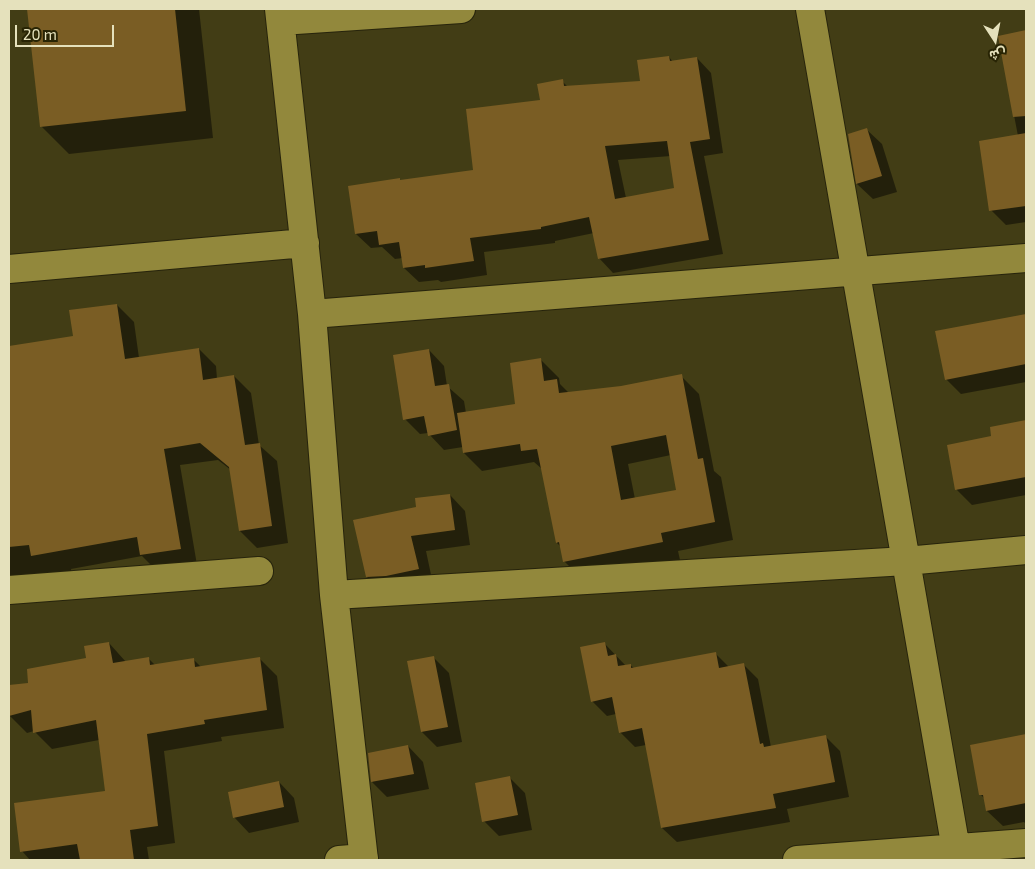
<!DOCTYPE html>
<meta charset="utf-8">
<style>
body{margin:0}
#map{position:relative;width:1035px;height:869px;overflow:hidden;background:#423d15;font-family:"Exo 2",Vazirmatn,sans-serif}
canvas{display:block}
.frame{position:absolute;inset:0;border:10px solid #e5e1bc;pointer-events:none}
.north{position:absolute;left:970px;top:15px;width:50px;height:50px;-webkit-text-stroke:4px #282404;paint-order:stroke;rotate:169deg;font-size:14px;font-weight:700;line-height:20px;text-align:center;color:#e5e1bc}
.north::after{content:'';display:block;margin:auto;width:18px;height:22px;background:#e5e1bc;clip-path:polygon(50% 0,100% 100%,50% 72%,0 100%)}
.scale{position:absolute;left:15px;top:25px;width:99px;height:22px;box-sizing:border-box;border:2px solid #e5e1bc;border-top:0;padding-left:6px;font-size:15px;line-height:18px;white-space:nowrap;color:#e5e1bc;-webkit-text-stroke:4px #282404;paint-order:stroke}
</style>
<div id="map">
<canvas width="1035" height="869"></canvas>
<div class="frame"></div>
<div class="north">ش</div>
<div class="scale">20 m</div>
</div>
<script>
const ctx = document.querySelector('canvas').getContext('2d');
ctx.lineJoin = 'round';
function fill(path, color) { ctx.fillStyle = color; ctx.fill(path, 'evenodd'); }
const toPath = rows => new Path2D(rows.map(r => 'M' + r).join(''));
function trace(path, color, width, dash) { ctx.strokeStyle = color; ctx.lineWidth = width; ctx.lineCap = dash ? 'butt' : 'round'; ctx.setLineDash(dash || []); ctx.stroke(path); }
fill(toPath([
 [28,9,199,9,213,138,69,154,41,126],
 [1026,32,1026,222,1006,225,991,210,1018,136,999,37],
 [669,57,673,62,697,58,711,73,723,153,704,156,723,254,613,273,599,258,594,233,555,241,555,243,484,252,487,275,441,282,438,280,419,282,404,268,403,258,395,259,382,247,371,248,356,234,399,179,401,181,475,171,562,81,568,87,641,82],
 [671,156,676,189,626,198,618,160],
 [866,129,882,144,897,192,873,199,857,184,849,135],
 [117,305,134,322,139,358,199,349,216,366,217,379,234,376,251,393,259,445,277,461,288,543,257,548,240,531,231,470,218,460,180,465,197,565,158,572,142,556,71,569,72,575,9,582,9,375,49,369,75,337],
 [1026,315,1026,382,961,394,946,379,937,332],
 [429,350,444,366,447,386,464,401,466,413,516,405,541,360,559,378,560,384,569,393,621,388,681,376,699,394,714,471,721,477,733,540,678,551,680,560,582,579,564,561,561,547,557,543,542,469,534,462,482,471,464,453,463,447,444,450,428,433,420,434,405,419],
 [671,455,678,491,635,499,628,464],
 [1026,421,1026,498,1026,495,972,505,957,490,948,446,993,437,991,428],
 [450,495,465,511,470,545,426,551,433,584,382,592,367,577,418,507],
 [109,643,126,662,148,658,156,666,193,659,201,667,259,658,277,676,284,728,221,737,222,741,164,751,175,843,147,847,149,860,30,860,22,851,106,792,99,740,52,749,34,731,27,733,9,715,9,686,30,684,87,659],
 [604,643,626,666,630,665,634,668,715,653,729,667,743,664,758,679,771,747,825,736,840,751,849,797,787,809,790,822,677,842,662,828,646,745,635,747,620,732,616,714,607,716,592,701],
 [433,657,449,673,462,742,437,747,422,732],
 [1026,736,1026,824,1024,822,1003,826,987,811,985,799,981,795,971,746],
 [408,746,423,762,429,789,387,797,372,782],
 [510,778,525,793,532,830,499,836,484,821],
 [279,782,294,798,299,822,249,833,234,817]
]), '#0007');
fill(toPath([
 [27,9,175,9,186,111,40,127],
 [1026,30,1026,116,1013,117,998,36],
 [669,56,670,61,697,57,710,139,690,142,709,240,598,259,589,217,541,227,541,229,470,238,474,261,425,268,425,265,403,268,399,242,379,245,377,231,355,234,348,186,400,178,400,180,473,170,466,109,540,100,537,84,563,79,564,86,640,81,637,60],
 [667,141,674,188,615,199,605,146],
 [867,128,882,176,856,184,848,134],
 [1026,133,1026,206,989,211,979,141],
 [117,304,125,359,199,348,203,380,234,375,245,445,260,443,272,526,239,531,229,467,200,443,164,449,181,549,140,555,137,537,31,556,29,545,9,547,9,346,73,336,69,310],
 [1026,314,1026,364,945,380,935,331],
 [429,349,435,386,449,384,457,430,428,436,424,416,403,420,393,355],
 [541,358,544,381,557,379,559,393,621,386,682,374,698,459,703,458,715,522,661,533,663,542,563,562,559,542,556,543,537,449,521,451,520,444,463,453,457,413,515,404,510,363],
 [666,435,676,490,621,500,611,446],
 [1026,420,1026,477,955,490,947,445,991,436,990,427],
 [450,494,455,530,411,536,419,569,386,576,366,577,353,520,416,507,415,498],
 [109,642,113,663,149,657,150,665,194,658,195,667,260,657,267,710,204,720,205,724,147,734,158,826,130,830,134,860,80,860,77,844,20,852,14,803,105,791,96,720,33,733,31,710,9,716,9,685,28,683,27,669,86,658,84,646],
 [605,642,608,656,616,654,618,666,631,664,631,668,716,652,719,668,744,663,760,744,763,743,764,747,826,735,835,782,773,794,776,808,661,828,642,728,619,733,612,697,591,702,580,647],
 [434,656,448,727,421,732,407,661],
 [1026,734,1026,803,986,811,983,795,979,795,970,745],
 [408,745,414,774,371,782,368,753],
 [510,776,518,815,482,822,475,783],
 [279,781,284,807,233,818,228,792]
]), '#7a5d24');
const minor = toPath([
 [279,9,312,314,334,595,364,860],
 [810,9,956,849],
 [281,21,461,9],
 [9,269,305,243],
 [312,314,1026,258],
 [9,590,259,571],
 [334,595,906,561,1026,550],
 [339,860,364,858],
 [797,860,1026,843]
]);
trace(minor, '#27240c', 30);
trace(minor, '#92883c', 28);
</script>
